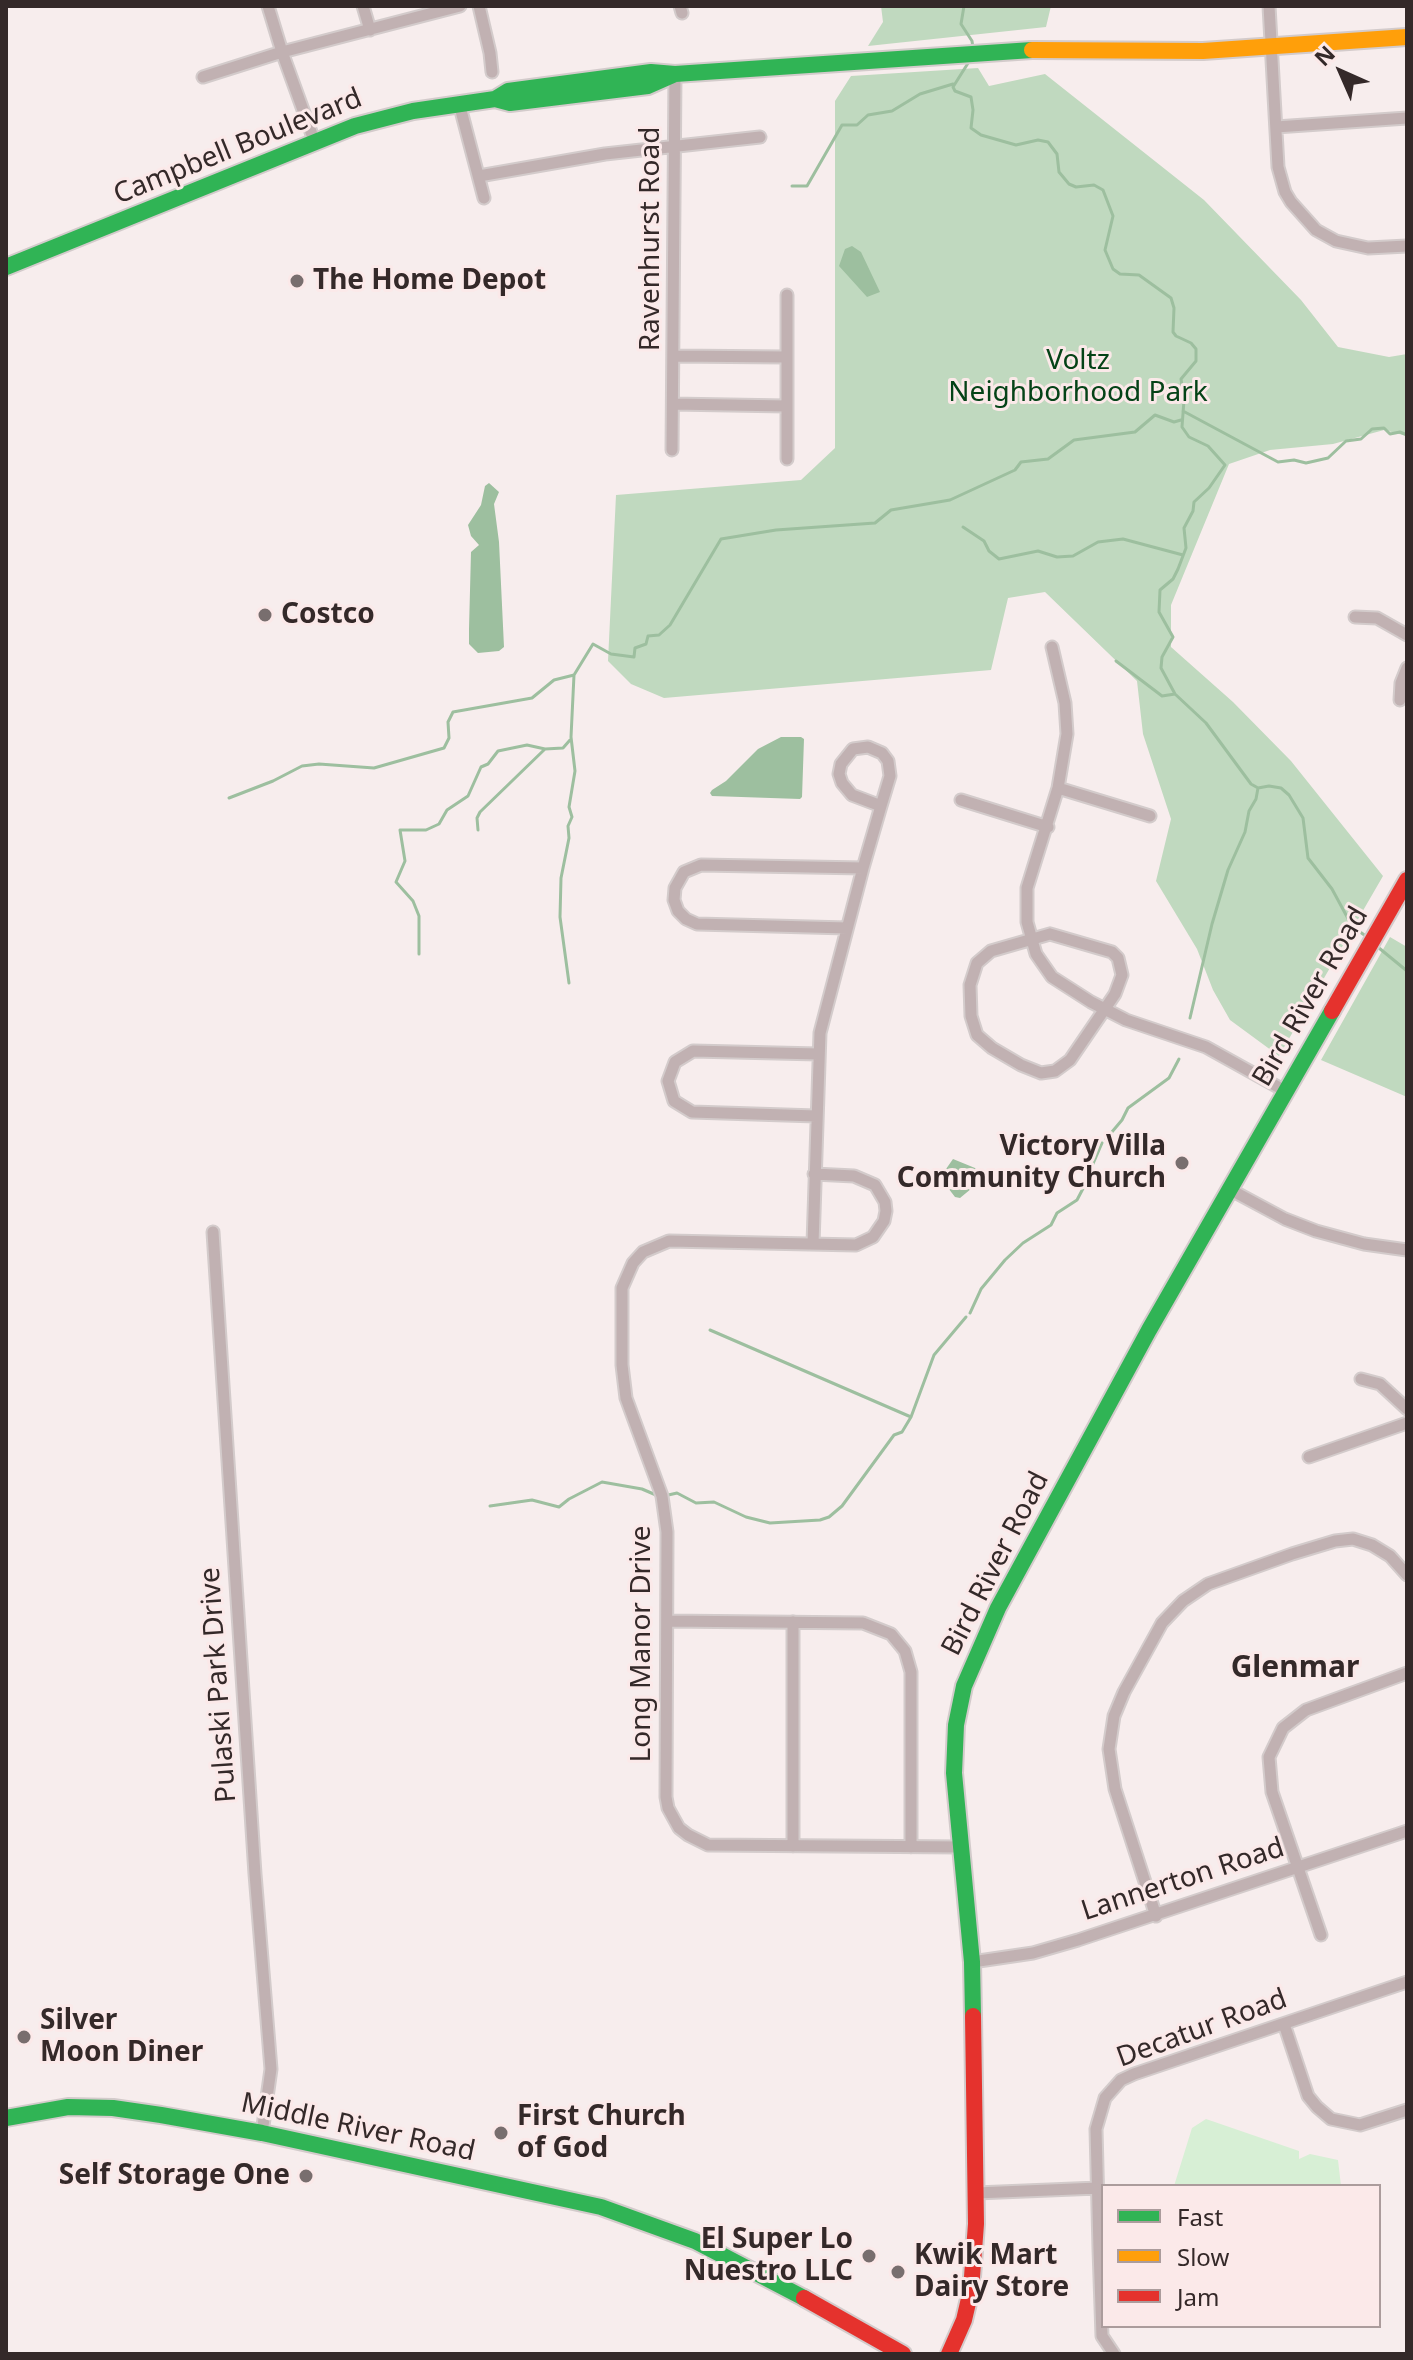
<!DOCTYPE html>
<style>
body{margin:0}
#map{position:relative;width:1413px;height:2360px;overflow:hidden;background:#f7eded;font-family:"Noto Sans",sans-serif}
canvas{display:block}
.frame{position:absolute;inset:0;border:8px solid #342929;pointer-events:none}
.legend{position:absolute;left:1101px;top:2184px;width:280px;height:144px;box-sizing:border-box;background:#fbe9e9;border:2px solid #ab9c9c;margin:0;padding:10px 14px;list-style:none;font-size:24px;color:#342929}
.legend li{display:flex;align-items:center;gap:16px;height:40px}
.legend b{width:40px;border:2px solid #ab9c9c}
.north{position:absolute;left:1301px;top:32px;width:80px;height:80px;-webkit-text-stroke:6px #fbe9e9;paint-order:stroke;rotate:315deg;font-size:22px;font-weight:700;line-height:32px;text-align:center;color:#342929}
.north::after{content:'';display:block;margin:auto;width:28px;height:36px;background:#342929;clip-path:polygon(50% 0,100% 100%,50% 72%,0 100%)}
</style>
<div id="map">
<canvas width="1413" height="2360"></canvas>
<div class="frame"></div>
<ul class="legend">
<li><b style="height:10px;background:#30b455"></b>Fast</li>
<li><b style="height:10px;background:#ff9f0a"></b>Slow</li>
<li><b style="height:10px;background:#e5322d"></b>Jam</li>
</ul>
<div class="north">N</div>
</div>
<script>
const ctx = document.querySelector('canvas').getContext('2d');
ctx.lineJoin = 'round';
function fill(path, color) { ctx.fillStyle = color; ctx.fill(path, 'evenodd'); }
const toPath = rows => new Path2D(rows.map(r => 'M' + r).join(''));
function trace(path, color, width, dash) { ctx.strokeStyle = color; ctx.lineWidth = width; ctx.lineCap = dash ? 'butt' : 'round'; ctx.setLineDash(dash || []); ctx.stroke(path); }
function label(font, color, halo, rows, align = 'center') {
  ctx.font = font + ' "Noto Sans",sans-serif'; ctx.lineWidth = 6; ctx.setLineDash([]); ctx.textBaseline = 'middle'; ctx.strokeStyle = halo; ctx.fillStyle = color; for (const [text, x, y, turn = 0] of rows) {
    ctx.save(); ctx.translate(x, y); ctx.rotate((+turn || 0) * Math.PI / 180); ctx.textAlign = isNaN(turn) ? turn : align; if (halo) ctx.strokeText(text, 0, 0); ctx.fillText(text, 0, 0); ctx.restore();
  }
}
fill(toPath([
 [1206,2119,1299,2151,1299,2159,1310,2154,1338,2160,1341,2186,1174,2186,1192,2128]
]), '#d7efd5');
fill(toPath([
 [881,6,1051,6,1046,27,868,46,883,22],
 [978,68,989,86,1045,74,1204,200,1301,300,1338,347,1389,357,1407,354,1407,436,1384,430,1333,444,1270,450,1229,464,1171,605,1171,647,1233,702,1291,761,1383,876,1279,1056,1230,1020,1213,990,1197,949,1156,881,1171,819,1143,734,1137,681,1045,592,1008,598,991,670,664,698,631,684,608,661,616,495,801,480,835,448,835,101,851,76],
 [1390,937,1407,947,1407,1097,1321,1060]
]), '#c0d9bf');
fill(toPath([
 [852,246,861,252,880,292,867,297,839,266,845,249],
 [489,483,499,492,494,504,499,542,504,647,499,651,478,653,469,644,469,629,471,552,479,545,471,536,468,525,481,505,485,486],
 [781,737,801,737,804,739,802,797,800,799,712,796,710,793,712,790,726,781,758,749],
 [953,1159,975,1168,983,1179,960,1198,955,1197,945,1184,946,1169]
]), '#9dbf9f');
trace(toPath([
 [964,6,961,24,972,41,973,48],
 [970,60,953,87,955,91,971,97,973,110,971,128,981,135,1016,145,1038,140,1048,142,1057,154,1059,172,1069,184,1076,187,1094,185,1103,190,1113,216,1105,250,1113,269,1120,274,1139,275,1171,298,1174,308,1173,332,1176,336,1191,343,1196,349,1196,361,1181,379,1184,400,1182,427,1189,437,1208,446,1225,465,1209,488,1194,502,1193,511,1184,528,1186,548,1178,569,1173,579,1160,590,1159,612,1173,637,1162,657,1161,668,1175,694,1206,723,1251,784,1258,788,1269,786,1281,788,1289,795,1303,818,1308,858,1332,889,1352,926,1367,937],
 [792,186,807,186,842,125,857,125,868,115,892,111,920,94,953,84],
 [1183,411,1278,462,1294,460,1306,463,1328,458,1346,441,1361,439,1372,429,1384,428,1390,434,1400,432,1407,435],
 [963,527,984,541,989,551,999,559,1038,551,1057,557,1073,556,1098,542,1123,539,1183,555],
 [1116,661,1162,696,1175,694],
 [229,798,273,781,302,766,319,764,374,768,444,748,449,738,448,722,453,712,532,698,554,680,574,675],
 [478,830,477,818,480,812,545,749],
 [1379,948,1407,971],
 [419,954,419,916,413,901,396,882,405,861,400,830,426,830,439,824,447,810,468,796,481,767,488,764,498,751,527,745,545,749,563,748,570,740],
 [569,983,560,917,561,878,569,838,568,826,572,817,569,807,575,771,571,737,574,675,593,644,611,654,634,657,635,648,646,644,648,636,659,635,670,625,721,539,776,530,875,523,891,510,950,500,1015,470,1021,462,1048,459,1074,440,1135,432,1155,415,1174,422,1181,420],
 [1190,1018,1212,924,1228,870,1245,832,1249,811,1256,799,1258,788],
 [1106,1139,1122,1120,1128,1108,1169,1078,1179,1059],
 [1089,1173,1102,1143],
 [970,1313,981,1289,1005,1260,1023,1243,1051,1225,1057,1213,1077,1200,1088,1179],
 [710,1330,911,1417],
 [664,1496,677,1493,696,1503,714,1502,746,1517,770,1523,820,1520,829,1517,842,1506,894,1435,902,1432,911,1417,934,1355,966,1317],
 [490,1506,532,1500,559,1507,569,1499,602,1482,642,1489,656,1495]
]), '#9dbf9f', 3);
const street = toPath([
 [268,6,282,52,315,143],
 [363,6,370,30],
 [479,6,490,53,492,72],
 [680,6,682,13],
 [1269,6,1278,167,1285,192,1291,202,1316,230,1336,241,1368,248,1407,246],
 [203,77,282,52,460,6],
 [459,103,484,198],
 [1276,127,1407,118],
 [479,176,605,154,760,137],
 [674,356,786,357],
 [673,404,786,406],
 [672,450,675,74],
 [787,459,787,295],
 [1355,617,1377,618,1407,635],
 [1052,647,1065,703,1067,734,1058,788,1027,888,1027,922,1036,954,1052,977,1091,1002,1126,1020,1206,1047,1287,1092],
 [1400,700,1401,683,1407,668],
 [1058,788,1150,816],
 [961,800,1048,827],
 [847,928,697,924,686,919,678,911,674,900,675,888,684,872,701,865,863,868],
 [1050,934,1112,952,1118,958,1122,975,1115,994,1070,1060,1055,1071,1041,1073,1021,1065,992,1048,977,1035,971,1016,970,985,977,963,991,951,1050,934],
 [816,1116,692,1112,674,1101,668,1081,675,1062,693,1051,818,1054],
 [814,1174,854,1176,875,1185,885,1202,886,1211,884,1221,873,1237,856,1245,669,1241,643,1252,633,1263,622,1288,622,1365,626,1398,662,1496,667,1532,666,1797,668,1808,679,1828,688,1835,708,1845,961,1847],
 [1231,1190,1285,1219,1316,1231,1364,1244,1407,1250],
 [213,1232,255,1874,271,2069,262,2133],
 [813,1244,820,1033,863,868,881,806,890,776,888,761,882,753,868,747,853,749,841,764,839,774,842,783,852,795,881,806],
 [1361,1379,1380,1384,1407,1409],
 [1309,1457,1407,1423],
 [667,1621,863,1623,891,1634,905,1651,911,1672,911,1847],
 [793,1846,793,1622],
 [1156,1916,1115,1789,1109,1749,1114,1716,1124,1692,1162,1623,1183,1601,1208,1584,1292,1554,1335,1541,1353,1539,1372,1545,1390,1556,1407,1575],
 [1321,1935,1272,1792,1269,1757,1283,1728,1306,1710,1407,1673],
 [972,1962,1033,1953,1078,1940,1407,1831],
 [1284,2024,1308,2096,1317,2107,1331,2119,1360,2125,1407,2110],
 [976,2193,1098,2188],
 [1114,2354,1102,2336,1099,2249,1096,2129,1105,2098,1121,2080,1134,2074,1407,1982]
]);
const fast = toPath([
 [495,99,510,103,648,86,673,75],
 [6,267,355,126,413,111,495,99,508,91,651,72,675,74,1032,50],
 [973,2016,972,1962,954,1773,956,1725,964,1686,998,1608,1149,1330,1332,1011],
 [6,2118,68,2107,113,2108,161,2115,262,2133,601,2207,695,2241,804,2298]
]);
const slow = toPath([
 [1032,50,1203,51,1407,37]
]);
const jam = toPath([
 [1332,1011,1407,880],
 [804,2298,903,2354],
 [949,2354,964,2320,971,2290,976,2224,973,2016]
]);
trace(street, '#d3cbcb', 15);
trace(fast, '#d3cbcb', 20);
trace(slow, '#d3cbcb', 20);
trace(jam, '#d3cbcb', 20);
trace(street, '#c1b1b2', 11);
trace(fast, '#30b455', 16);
trace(slow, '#ff9f0a', 16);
trace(jam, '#e5322d', 16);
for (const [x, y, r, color] of [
 [297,281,8,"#786e6e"],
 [265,615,8,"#786e6e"],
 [1182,1163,8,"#786e6e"],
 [24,2037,8,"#786e6e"],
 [501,2133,8,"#786e6e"],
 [306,2176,8,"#786e6e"],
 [869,2256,8,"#786e6e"],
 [898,2272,8,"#786e6e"]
]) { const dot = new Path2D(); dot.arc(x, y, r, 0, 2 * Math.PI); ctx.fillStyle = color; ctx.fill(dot); trace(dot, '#fbe9e9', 3); }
label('28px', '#342929', '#fbe9e9', [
 ["Campbell Boulevard",238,147,-22],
 ["Ravenhurst Road",651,239,-90],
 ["Bird River Road",1311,997,-60],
 ["Bird River Road",996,1564,-63],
 ["Long Manor Drive",642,1644,-90],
 ["Pulaski Park Drive",219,1685,-94],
 ["Lannerton Road",1183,1880,-18],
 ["Decatur Road",1202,2029,-20],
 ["Middle River Road",358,2128,12]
]);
label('bold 28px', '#342929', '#fbe9e9', [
 ["The Home Depot",313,281],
 ["Costco",281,615],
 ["Victory Villa",1166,1147,"right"],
 ["Community Church",1166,1179,"right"],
 ["Silver",40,2021],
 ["Moon Diner",40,2053],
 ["First Church",517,2117],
 ["of God",517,2149],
 ["Self Storage One",290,2176,"right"],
 ["El Super Lo",853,2240,"right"],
 ["Nuestro LLC",853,2272,"right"],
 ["Kwik Mart",914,2256],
 ["Dairy Store",914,2288]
], 'left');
label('28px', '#044317', '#fbe9e9', [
 ["Voltz",1078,361],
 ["Neighborhood Park",1078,393]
]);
label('bold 30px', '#342929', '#fbe9e9', [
 ["Glenmar",1295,1668]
]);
</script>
